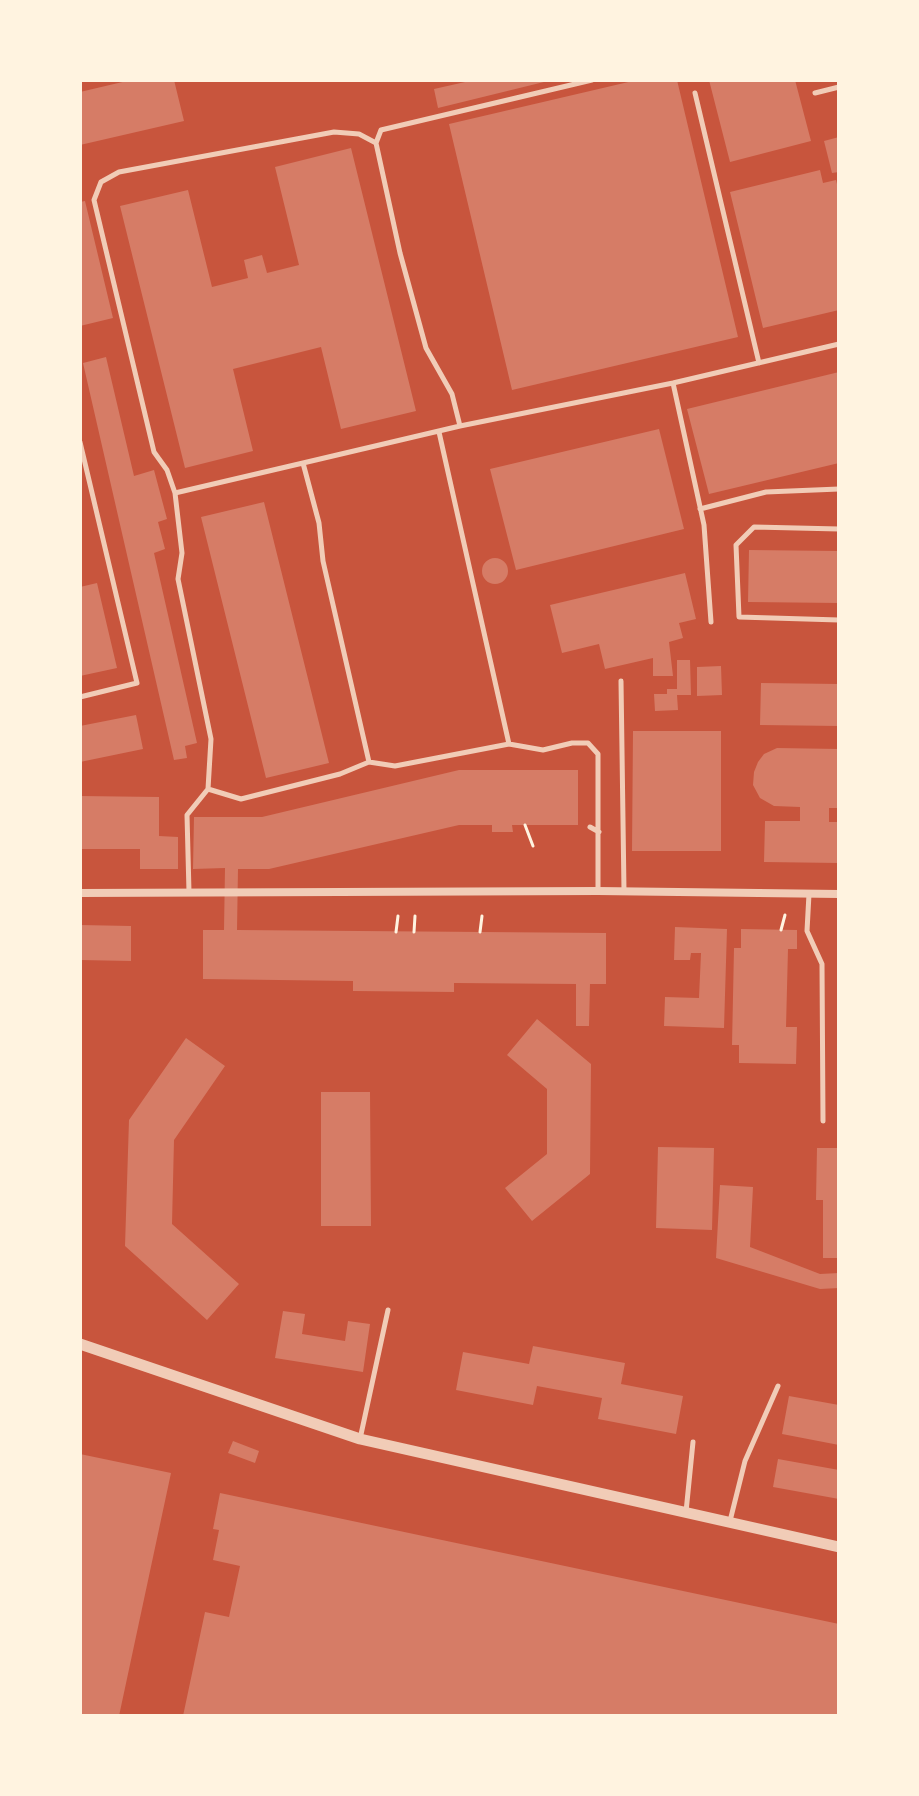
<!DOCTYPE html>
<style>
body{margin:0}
#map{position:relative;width:919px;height:1796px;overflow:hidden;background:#c8553d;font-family:Rubik,sans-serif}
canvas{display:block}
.frame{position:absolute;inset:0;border:82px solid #fff3e0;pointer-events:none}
</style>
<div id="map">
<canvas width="919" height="1796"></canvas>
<div class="frame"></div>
</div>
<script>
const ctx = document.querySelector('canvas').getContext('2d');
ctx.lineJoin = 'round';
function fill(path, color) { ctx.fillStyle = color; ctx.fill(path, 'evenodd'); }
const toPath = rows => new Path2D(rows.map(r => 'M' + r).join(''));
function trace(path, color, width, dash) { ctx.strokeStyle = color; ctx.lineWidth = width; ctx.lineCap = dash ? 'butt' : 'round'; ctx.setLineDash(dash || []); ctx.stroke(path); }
fill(toPath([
 [131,80,174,80,184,121,80,145,80,92],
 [474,80,548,80,548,81,438,108,434,89],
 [637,80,677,80,738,337,512,390,449,124],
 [709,80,795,80,811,141,730,162],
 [839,137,839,172,832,173,824,141],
 [351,148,416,411,341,429,321,347,233,369,253,451,185,468,120,206,188,190,212,287,248,278,244,260,262,255,267,273,299,265,275,167],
 [820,170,823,183,836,180,839,192,839,310,763,328,730,192],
 [85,201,113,318,80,326,80,202],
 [106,357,134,476,154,470,167,519,158,522,165,549,154,553,197,743,185,746,187,758,174,760,83,363],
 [839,372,839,463,709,494,687,409],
 [659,429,684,529,516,570,490,469],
 [264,502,329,763,266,778,201,517],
 [749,550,839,551,839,603,748,602],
 '482 571a13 13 0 1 1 26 0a13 13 0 1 1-26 0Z',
 [685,573,696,619,679,623,683,638,669,642,673,676,653,676,653,658,605,669,599,644,562,653,550,605],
 [97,583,117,668,80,676,80,587],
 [677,660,690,660,691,695,677,695,678,710,655,711,654,694,667,694,667,689,677,689],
 [721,666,722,695,697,696,697,667],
 [761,683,839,684,839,726,760,725],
 [136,715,143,749,80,762,80,726],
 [633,731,721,731,721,851,632,851],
 [777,748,839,749,839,808,829,808,829,822,839,822,839,863,764,862,765,821,800,821,800,807,774,806,760,798,753,785,754,772,758,762,764,754],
 [459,770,578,770,578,825,512,825,513,832,492,832,492,825,459,825,269,869,238,869,237,930,606,933,606,984,590,984,589,1026,576,1026,576,984,454,983,454,992,353,991,353,981,203,979,203,930,224,930,225,868,193,869,194,817,262,817],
 [80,796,159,797,159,836,178,837,178,869,140,869,140,849,80,849],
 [80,925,131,926,131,961,80,960],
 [675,927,727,929,724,1028,664,1026,665,997,699,998,701,953,691,953,690,960,674,960],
 [741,929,797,930,797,949,788,949,786,1027,797,1027,796,1064,739,1063,739,1045,732,1045,734,948,741,948],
 [537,1019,591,1064,590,1174,532,1221,505,1188,547,1154,547,1089,507,1055],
 [186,1038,225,1066,174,1140,172,1224,239,1284,207,1320,125,1246,129,1120],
 [321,1092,370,1092,371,1226,321,1226],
 [658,1147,714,1148,712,1230,656,1228],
 [817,1148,839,1148,839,1258,823,1258,823,1200,816,1200],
 [720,1185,753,1187,750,1247,820,1274,839,1273,839,1288,820,1289,716,1258],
 [283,1311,305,1314,302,1334,345,1341,348,1321,370,1324,363,1372,275,1358],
 [533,1346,625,1363,621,1384,683,1396,676,1434,598,1419,602,1398,537,1386,533,1405,456,1390,463,1352,529,1364],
 [789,1396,839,1405,839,1445,782,1434],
 [233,1441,259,1451,255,1463,228,1453],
 [80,1454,171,1473,119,1716,80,1716],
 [778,1459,839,1470,839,1499,773,1487],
 [220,1493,839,1624,839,1716,183,1716,205,1612,229,1617,240,1566,213,1560,219,1530,213,1529]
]), '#d67c66');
trace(toPath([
 [525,825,533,846],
 [781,930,785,915],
 [396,932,398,916],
 [414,932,415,916],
 [480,932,482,916]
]), '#fff3e0', 3);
trace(toPath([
 [695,93,759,363],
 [815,93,839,87],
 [376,143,381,130,592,80],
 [673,383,704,525,711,622],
 [460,426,673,383,839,344],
 [80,442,137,683,80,697],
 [175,493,303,463],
 [700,509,766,492,839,489],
 [839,529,754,527,736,545,739,617,839,620],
 [621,681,624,891],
 [509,744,543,750,572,743,588,743,598,754,598,891],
 [369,762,395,766,509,744,439,432],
 [590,827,599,832],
 [189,892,187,815,208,789,211,739,178,579,182,553,175,493,167,470,154,452,94,200,101,182,119,172,334,132,359,134,376,143,400,253,426,348,452,394,460,426,303,463,319,523,323,561,369,762,340,774,241,799,208,789],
 [809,894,807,931,822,964,823,1121],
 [360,1439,388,1310],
 [686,1512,693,1442],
 [730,1521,745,1461,778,1386]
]), '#f1ccb7', 5);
trace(toPath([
 [80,893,598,891,839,894]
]), '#f1ccb7', 8);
trace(toPath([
 [80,1344,360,1439,839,1547]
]), '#f1ccb7', 11);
</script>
